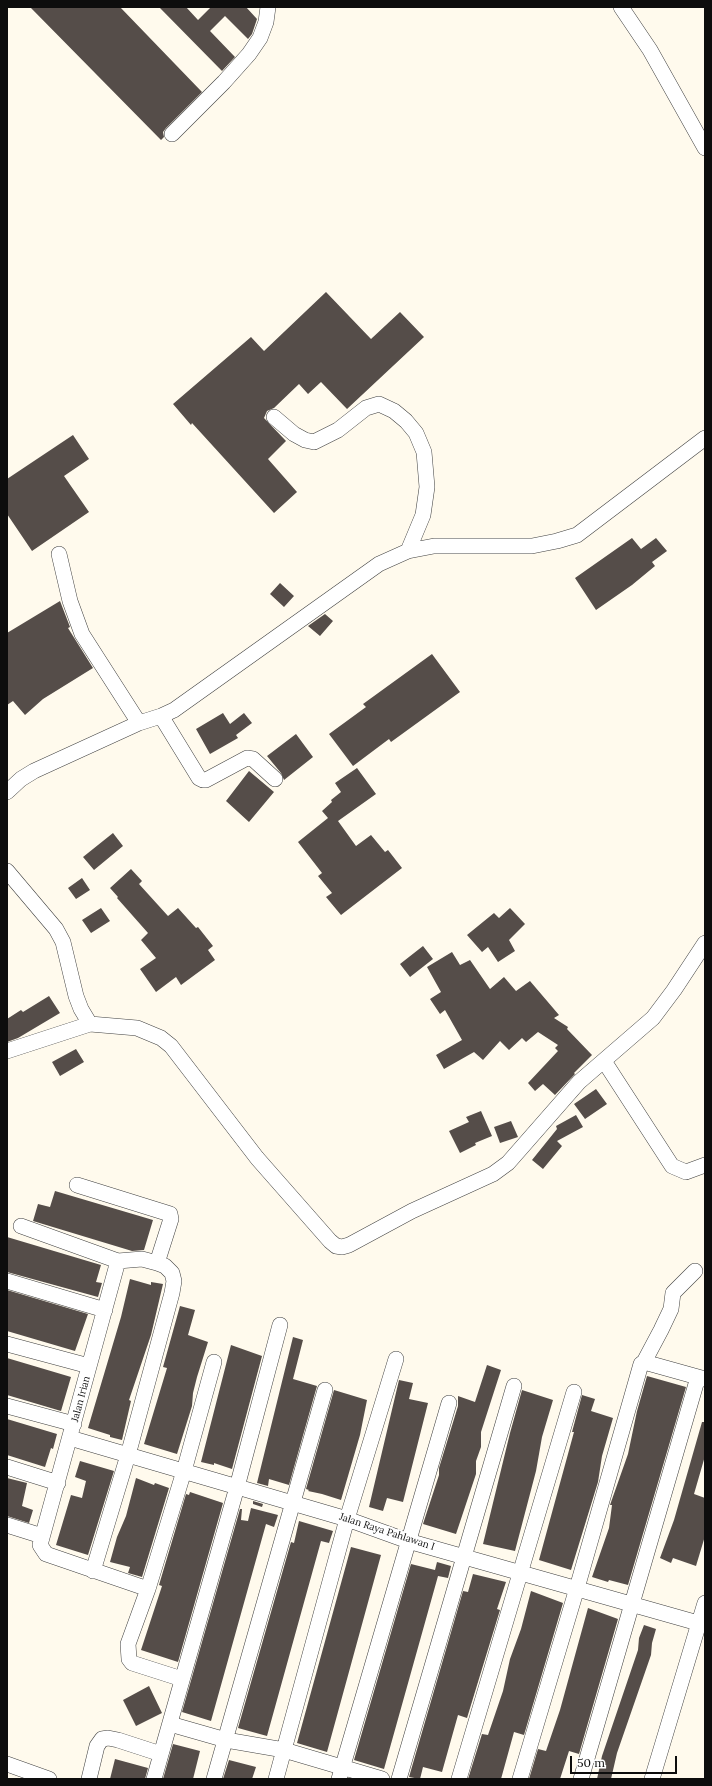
<!DOCTYPE html>
<style>
body{margin:0}
#map{position:relative;width:712px;height:1786px;overflow:hidden;background:#fffaed;font-family:Lora,serif}
canvas{display:block}
.frame{position:absolute;inset:0;border:8px solid #0d0d0d;pointer-events:none}
.scale{position:absolute;left:570px;top:1756px;width:107px;height:18px;box-sizing:border-box;border:2px solid #0d0d0d;border-top:0;padding-left:5px;font-size:12px;line-height:14px;white-space:nowrap;color:#0d0d0d;-webkit-text-stroke:3px #fff;paint-order:stroke}
</style>
<div id="map">
<canvas width="712" height="1786"></canvas>
<div class="frame"></div>
<div class="scale">50 m</div>
</div>
<script>
const ctx = document.querySelector('canvas').getContext('2d');
ctx.lineJoin = 'round';
function fill(path, color) { ctx.fillStyle = color; ctx.fill(path, 'evenodd'); }
const toPath = rows => new Path2D(rows.map(r => 'M' + r).join(''));
function trace(path, color, width, dash) { ctx.strokeStyle = color; ctx.lineWidth = width; ctx.lineCap = dash ? 'butt' : 'round'; ctx.setLineDash(dash || []); ctx.stroke(path); }
function label(font, color, halo, rows, align = 'center') {
  ctx.font = font + ' Lora,serif'; ctx.lineWidth = 4; ctx.setLineDash([]); ctx.textBaseline = 'middle'; ctx.strokeStyle = halo; ctx.fillStyle = color; for (const [text, x, y, turn = 0] of rows) {
    ctx.save(); ctx.translate(x, y); ctx.rotate((+turn || 0) * Math.PI / 180); ctx.textAlign = isNaN(turn) ? turn : align; if (halo) ctx.strokeText(text, 0, 0); ctx.fillText(text, 0, 0); ctx.restore();
  }
}
fill(toPath([
 [30,7,120,7,202,92,166,128,163,132,164,137,161,140],
 [159,7,186,7,198,20,211,7,246,7,257,19,252,34,248,39,225,16,210,31,235,57,222,71],
 [326,292,371,339,400,312,424,337,347,409,321,382,308,394,299,384,274,408,267,411,264,418,286,441,268,459,297,492,274,513,192,423,191,425,173,404,251,337,264,351],
 [73,435,89,459,64,476,89,512,32,551,7,514,7,479],
 [632,538,641,549,656,538,667,551,652,562,655,566,632,585,596,610,575,578],
 [280,583,294,596,284,607,270,594],
 [60,601,70,627,68,628,93,668,43,699,25,715,13,701,7,705,7,633],
 [325,614,333,621,320,636,308,626],
 [432,654,460,692,391,742,389,739,353,766,329,734,366,707,363,704],
 [223,713,230,724,244,713,252,723,236,735,238,738,210,754,196,729],
 [296,734,313,757,284,780,281,773,267,756],
 [357,768,376,794,338,821,356,846,371,835,385,852,388,850,402,868,341,915,326,897,332,893,318,876,322,873,298,842,328,818,322,811,332,802,331,800,341,792,335,783],
 [249,771,274,792,249,822,226,801],
 [113,833,123,846,94,870,83,857],
 [131,869,142,881,139,884,168,916,178,908,196,928,198,927,213,946,208,950,215,960,181,985,176,977,156,992,140,969,156,958,141,940,148,933,117,898,118,897,110,888],
 [82,878,90,890,76,899,68,888],
 [101,908,110,921,91,933,82,920],
 [510,908,525,924,509,940,515,951,498,962,488,947,482,952,467,935,494,913,499,918],
 [423,946,433,959,410,977,400,964],
 [452,952,460,965,470,960,490,989,504,977,516,991,530,981,559,1015,554,1018,568,1027,567,1029,592,1055,574,1073,575,1074,555,1095,543,1084,535,1091,528,1083,558,1051,555,1048,558,1045,538,1032,526,1042,522,1038,509,1050,500,1041,483,1060,474,1052,444,1069,436,1055,462,1040,445,1010,440,1014,430,999,441,992,427,967],
 [49,996,60,1013,18,1038,7,1042,7,1019,21,1010,23,1012],
 [76,1049,84,1062,60,1076,52,1062],
 [596,1089,607,1104,585,1119,574,1104],
 [481,1111,492,1136,475,1143,476,1145,460,1153,449,1131,469,1122,466,1117],
 [576,1115,583,1127,557,1141,562,1146,543,1169,532,1160,557,1129,556,1126],
 [511,1121,518,1137,500,1143,494,1127],
 [55,1191,153,1220,144,1250,132,1251,33,1221,38,1204,50,1207],
 [7,1237,101,1265,96,1282,102,1283,98,1297,7,1272],
 [130,1279,151,1285,151,1282,163,1284,151,1335,129,1400,131,1401,122,1440,110,1437,110,1435,88,1428,121,1317],
 [7,1290,88,1314,75,1351,7,1331],
 [180,1306,195,1310,188,1335,208,1342,197,1377,193,1393,192,1406,177,1454,144,1444,167,1368,163,1367],
 [293,1337,303,1340,293,1379,317,1386,289,1485,269,1479,268,1486,257,1483],
 [231,1345,262,1356,232,1469,214,1463,214,1465,201,1462],
 [7,1358,71,1377,61,1411,7,1395],
 [487,1365,501,1370,481,1432,481,1447,476,1461,476,1474,456,1534,423,1524,439,1475,439,1468,458,1406,458,1396,475,1402],
 [647,1376,686,1387,628,1585,609,1580,608,1582,592,1577,609,1528,612,1505,610,1505,628,1454,637,1411],
 [399,1380,413,1383,409,1399,428,1403,403,1502,387,1498,383,1511,369,1507],
 [334,1390,367,1400,360,1435,341,1500,322,1494,308,1491,309,1490,306,1489],
 [522,1390,553,1400,542,1437,536,1471,515,1551,483,1544,510,1433],
 [582,1395,595,1399,591,1411,613,1418,602,1456,598,1482,571,1570,539,1560,574,1432,572,1432],
 [7,1419,57,1434,53,1449,51,1448,45,1467,7,1455],
 [702,1422,705,1422,705,1456,694,1494,705,1498,705,1536,696,1566,673,1558,671,1563,660,1558,674,1520],
 [80,1461,114,1471,88,1555,56,1545,71,1495,82,1498,86,1481,75,1477],
 [7,1478,27,1483,22,1506,33,1510,29,1523,7,1516],
 [136,1478,154,1485,155,1483,169,1488,142,1577,128,1573,130,1567,110,1562,117,1537,126,1516],
 [190,1492,223,1503,178,1662,141,1650,162,1586,159,1585,186,1494,189,1495],
 [253,1501,263,1504,262,1507,253,1504],
 [251,1508,278,1515,274,1527,266,1524,211,1721,182,1712,240,1509,242,1509,241,1520,248,1521],
 [299,1521,333,1531,329,1543,321,1541,267,1736,238,1728,291,1542,294,1543],
 [351,1547,381,1555,327,1752,297,1743],
 [437,1562,451,1566,448,1578,438,1576,384,1769,354,1760,411,1564,435,1570],
 [473,1574,506,1582,497,1609,500,1610,467,1718,458,1715,442,1772,423,1767,420,1779,409,1777,463,1591,468,1592],
 [531,1591,563,1603,524,1735,514,1732,501,1779,468,1779,482,1734,488,1735,503,1691,510,1659,521,1629],
 [588,1608,618,1619,579,1754,569,1751,560,1779,529,1779,538,1749,546,1751,560,1710],
 [644,1625,656,1629,652,1643,651,1655,617,1753,611,1779,597,1779,602,1756,638,1650,639,1638],
 [149,1686,162,1713,136,1726,123,1700],
 [173,1744,200,1751,193,1779,163,1779],
 [115,1759,148,1768,145,1779,110,1779],
 [229,1760,256,1767,252,1779,223,1779]
]), '#554d49');
const minor = toPath([
 [621,7,650,50,705,148],
 [172,134,224,82,249,54,260,38,266,22,268,7],
 [274,417,294,434,305,440,314,442,338,430,366,408,379,404,394,411,406,421,416,433,424,452,427,487,423,515,408,551],
 [59,554,70,601,82,634,139,723],
 [161,716,199,778,203,780,206,780,247,758,253,759,275,779],
 [7,792,21,779,34,771,139,723,161,716,174,710,379,564,408,551,434,546,532,546,557,541,577,535,705,438],
 [7,871,56,929,63,942,76,996,81,1009,90,1024],
 [7,1051,90,1024,137,1028,161,1038,171,1046,257,1158,330,1241,336,1246,342,1247,349,1245,412,1211,493,1174,508,1163,579,1082,653,1018,674,990,705,943],
 [604,1061,672,1166,686,1172,705,1165],
 [21,1226,118,1261,142,1259,157,1263,171,1219,170,1214,77,1185],
 [118,1261,40,1545,46,1554,148,1589],
 [7,1281,105,1310],
 [7,1344,89,1366],
 [644,1362,705,1379],
 [7,1406,74,1424],
 [70,1438,347,1519,408,1541,705,1625],
 [7,1467,58,1483],
 [7,1525,42,1536],
 [93,1571,128,1455,172,1293,174,1281,172,1273,165,1266,157,1263],
 [182,1679,132,1663,129,1659,128,1644,148,1589,184,1471,214,1362],
 [170,1724,226,1740,284,1750,382,1779],
 [7,1764,49,1779],
 [89,1779,97,1746,102,1739,108,1738,118,1740,161,1754],
 [154,1779,237,1487,280,1325],
 [214,1779,325,1390],
 [276,1779,347,1519,396,1359],
 [339,1779,449,1403],
 [399,1779,514,1386],
 [459,1779,574,1392],
 [520,1779,577,1588,641,1364,644,1362,661,1330,671,1309,673,1293,695,1271],
 [581,1779,698,1377],
 [652,1779,705,1603]
]);
trace(minor, '#404040', 16);
trace(minor, '#fff', 15);
label('10px', '#0d0d0d', '#fff', [
 ["Jalan Irian",81,1399,-75],
 ["Jalan Raya Pahlawan I",387,1532,18]
]);
</script>
